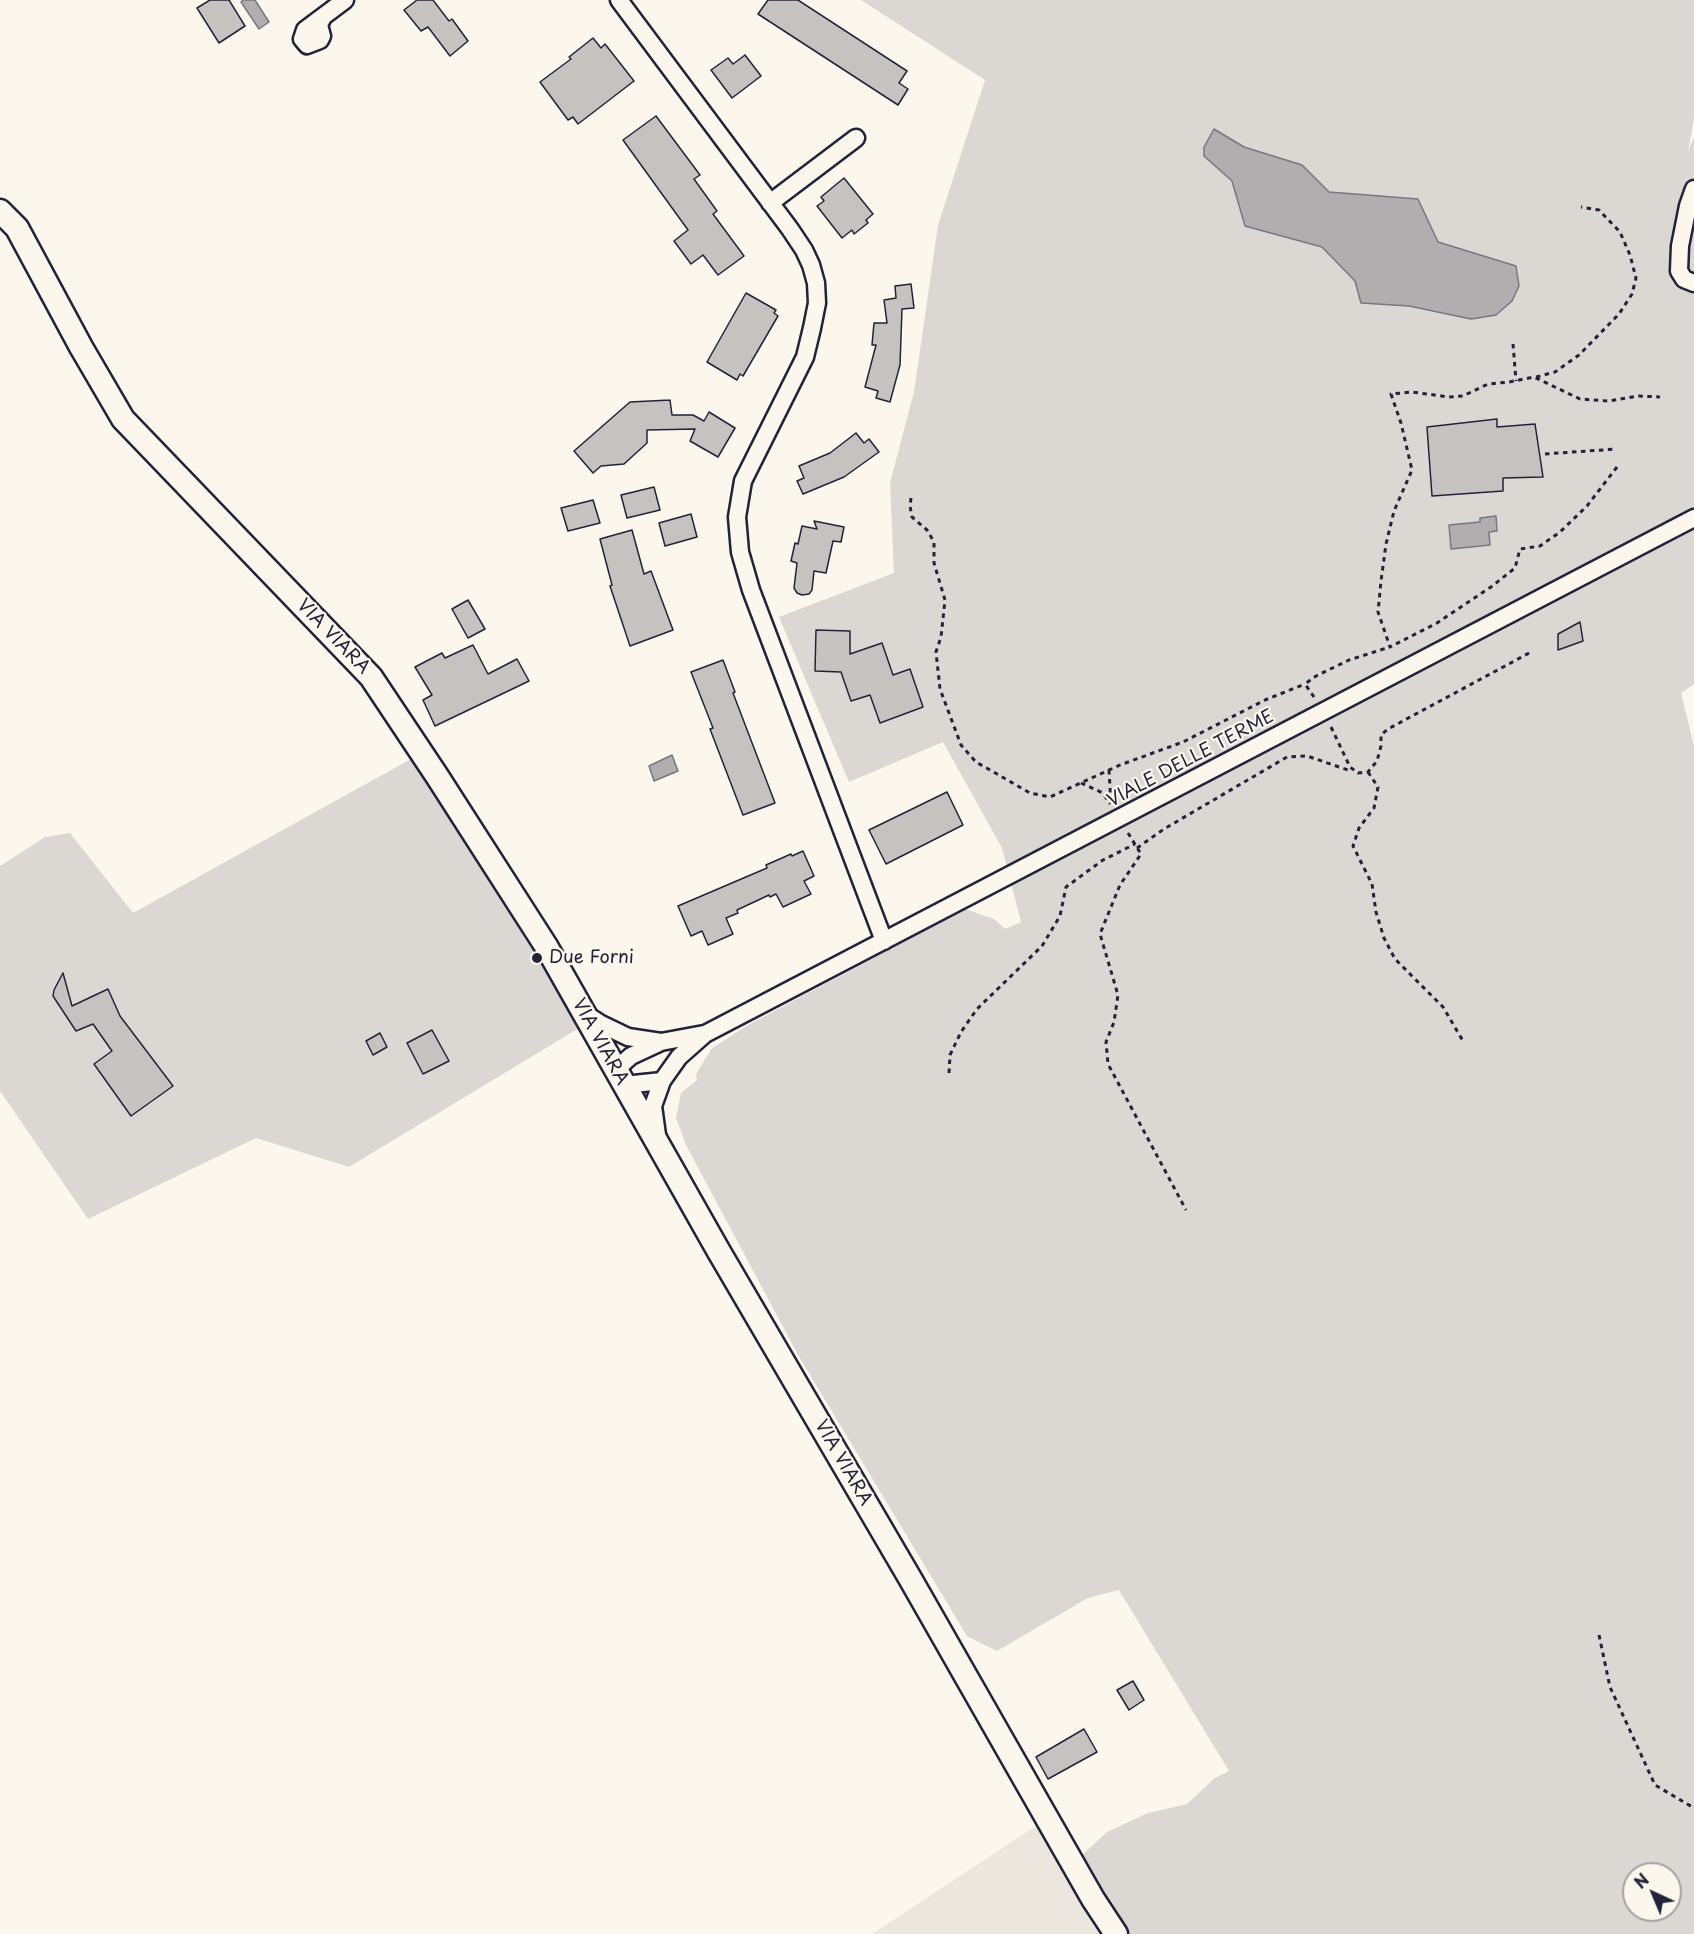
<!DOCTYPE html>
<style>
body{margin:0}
#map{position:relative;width:1694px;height:1934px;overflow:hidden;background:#fbf7ec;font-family:"Playpen Sans",sans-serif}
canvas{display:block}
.north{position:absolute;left:1622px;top:1862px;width:60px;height:60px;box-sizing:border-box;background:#fbf7ec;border:2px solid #a4a2a5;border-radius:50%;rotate:316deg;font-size:16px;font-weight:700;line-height:24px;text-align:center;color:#22223b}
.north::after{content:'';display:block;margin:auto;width:21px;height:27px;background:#22223b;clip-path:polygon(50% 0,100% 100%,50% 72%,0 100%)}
</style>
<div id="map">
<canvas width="1694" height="1934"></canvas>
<div class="north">N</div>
</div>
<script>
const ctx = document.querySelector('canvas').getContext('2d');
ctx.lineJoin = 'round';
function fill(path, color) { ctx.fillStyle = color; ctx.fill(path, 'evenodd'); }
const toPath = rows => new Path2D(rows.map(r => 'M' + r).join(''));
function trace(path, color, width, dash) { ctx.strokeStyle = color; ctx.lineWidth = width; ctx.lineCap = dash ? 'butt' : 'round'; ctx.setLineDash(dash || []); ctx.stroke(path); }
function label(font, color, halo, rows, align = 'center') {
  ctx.font = font + ' "Playpen Sans",sans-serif'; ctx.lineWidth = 4.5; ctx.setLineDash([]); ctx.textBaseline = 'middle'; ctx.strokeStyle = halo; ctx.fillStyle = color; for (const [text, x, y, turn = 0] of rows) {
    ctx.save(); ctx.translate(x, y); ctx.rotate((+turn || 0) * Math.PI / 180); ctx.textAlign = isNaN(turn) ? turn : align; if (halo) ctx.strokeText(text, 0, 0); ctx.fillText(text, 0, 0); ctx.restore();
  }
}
fill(toPath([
 [1048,1818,1117,1934,872,1934]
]), '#ebe7df');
fill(toPath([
 [861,0,1694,0,1694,119,1688,151,1694,137,1694,684,1681,693,1694,746,1694,1934,1130,1934,1081,1856,1107,1832,1148,1813,1187,1804,1215,1778,1229,1771,1119,1590,1088,1598,997,1651,967,1636,798,1355,686,1145,676,1118,681,1093,697,1080,696,1074,712,1048,750,1024,965,909,994,919,1005,929,1021,922,1002,848,943,742,849,782,779,617,894,573,890,483,914,392,938,225,985,80],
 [1634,1874,1670,1874,1670,1910,1634,1910],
 [429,749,584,1025,349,1167,256,1138,88,1219,0,1091,0,866,45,837,70,833,133,913]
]), '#dbd8d3');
const water = toPath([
 [243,0,255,0,269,22,259,29,241,2,243,0],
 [1214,129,1244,147,1302,165,1329,192,1418,199,1438,242,1516,266,1519,286,1512,301,1496,315,1471,319,1409,306,1361,303,1355,281,1322,247,1245,226,1232,181,1204,156,1204,147,1214,129],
 [1496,516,1497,531,1489,532,1490,545,1451,549,1449,525,1480,522,1480,518,1496,516],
 [672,755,678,771,654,781,649,766,672,755]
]);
fill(water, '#b1aeb0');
trace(water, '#787681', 1.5);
const building = toPath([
 [210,0,229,0,245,26,219,43,197,8,210,0],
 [417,0,433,0,449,21,452,19,468,41,450,56,428,27,421,31,404,10,417,0],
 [768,0,798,0,907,71,899,83,908,89,898,105,758,14,768,0],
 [593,38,601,48,605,44,634,81,578,124,573,117,568,120,540,82,571,59,569,57,593,38],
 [745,55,761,76,732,98,711,70,728,58,733,64,745,55],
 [656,116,700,175,694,179,717,211,713,214,744,256,718,275,703,255,691,264,674,241,688,230,623,140,656,116],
 [844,178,873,214,866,220,868,223,854,234,852,230,842,238,817,206,824,201,821,197,844,178],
 [911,284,914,308,902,309,900,365,890,402,876,398,878,391,865,387,876,345,872,345,874,323,887,323,884,300,896,298,895,286,911,284],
 [746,293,776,310,774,313,778,316,743,376,740,374,737,380,707,362,746,293],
 [670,400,672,415,693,415,704,421,709,412,735,428,718,457,690,441,695,429,647,430,647,443,624,464,601,466,593,473,574,451,630,402,670,400],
 [1497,419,1497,427,1535,424,1543,477,1503,478,1503,491,1432,496,1427,427,1497,419],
 [856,433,864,443,869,439,879,452,844,477,803,494,797,481,804,478,799,466,830,453,856,433],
 [654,487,660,510,627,518,621,495,654,487],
 [593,500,600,523,568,531,561,508,593,500],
 [691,514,697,537,665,546,659,523,691,514],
 [814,521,844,527,841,542,833,541,826,573,814,571,812,590,809,594,802,595,797,593,794,588,797,563,791,561,795,543,798,544,802,526,817,529,814,521],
 [632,530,644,574,651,571,673,630,630,646,610,586,612,585,600,539,632,530],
 [468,600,485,629,468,638,452,609,468,600],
 [1580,622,1583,641,1558,650,1558,634,1580,622],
 [816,630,850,631,850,654,882,643,893,675,910,669,923,707,880,723,870,695,851,701,841,672,815,671,816,630],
 [473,645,488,674,517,659,529,681,435,726,423,700,432,695,415,667,442,653,445,658,473,645],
 [723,660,735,692,733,693,775,803,743,815,710,729,713,728,691,672,723,660],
 [947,792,963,825,886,864,869,830,947,792],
 [803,851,814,876,804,881,811,894,783,907,776,894,770,897,769,895,737,910,738,913,726,918,733,934,708,945,702,931,691,936,678,906,767,868,766,865,791,854,792,856,803,851],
 [63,973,72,1006,108,989,120,1016,173,1086,131,1116,94,1064,112,1051,93,1024,76,1031,53,996,54,990,63,973],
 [432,1030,449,1061,423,1074,407,1043,432,1030],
 [380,1033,387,1047,373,1055,366,1041,380,1033],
 [1133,1681,1144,1700,1129,1710,1117,1690,1133,1681],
 [1084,1729,1097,1752,1048,1779,1036,1757,1084,1729]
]);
fill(building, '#c6c2c0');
trace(building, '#22223b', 1.5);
const minor = toPath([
 [619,0,790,229,804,250,811,265,816,283,817,303,812,328,805,357,743,481,737,517,740,552,751,590,884,941],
 [323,17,319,25,322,36,320,40,307,45,302,39,305,30,345,0],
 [1694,189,1688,206,1680,246,1679,271,1684,279,1694,283],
 [770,203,856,138],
 [587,1015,601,1024,628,1037,661,1042],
 [618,1073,622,1064,631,1056,661,1042,704,1034],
 [624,1085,662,1081],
 [657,1135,653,1106,662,1081,679,1057,705,1034,1694,518]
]);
const major = toPath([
 [0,211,17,228,81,347,123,419,371,677,437,776,546,946,718,1250,911,1580,1093,1899,1116,1934]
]);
trace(minor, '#22223b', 21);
trace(major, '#22223b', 27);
trace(toPath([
 [1513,344,1516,381],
 [1536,377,1555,372,1579,355,1619,314,1632,294,1636,278,1630,255,1620,232,1599,210,1581,207],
 [1545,454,1616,449],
 [1617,467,1587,506,1560,532,1540,546,1520,549,1515,568,1491,587,1437,623,1390,647,1378,612,1381,581,1386,544,1394,511,1412,470,1401,423,1391,394,1412,392,1449,397,1463,396,1488,384,1509,382,1534,377,1580,399,1608,401,1639,396,1660,397],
 [911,498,910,506,912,517,927,530,934,542,934,563,945,600,941,637,936,652,940,689,961,745,976,762,1030,793,1050,797,1120,765,1183,742,1265,700,1305,684],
 [1314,697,1305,684,1316,676,1349,660,1390,647],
 [1331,727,1350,767,1358,773,1368,772,1377,761,1381,746,1381,735,1388,729,1531,652],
 [1109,770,1111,804],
 [1368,772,1378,787,1374,808,1359,828,1353,846,1372,884,1376,912,1384,938,1395,959,1443,1007,1463,1041],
 [1081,783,1103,793,1110,804],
 [1128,833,1141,854,1120,885,1100,934,1118,995,1114,1022,1106,1042,1108,1064,1186,1210],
 [1137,848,1164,829,1287,757,1307,756,1348,770,1353,769],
 [949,1073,950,1055,961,1032,977,1009,1042,946,1060,916,1066,887,1103,860,1135,844],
 [1599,1635,1610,1687,1655,1785,1694,1808]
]), '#22223b', 3, [4.5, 4.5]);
trace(minor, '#fbf7ec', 16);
trace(major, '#fbf7ec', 22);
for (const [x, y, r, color] of [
 [537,958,6,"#22223b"]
]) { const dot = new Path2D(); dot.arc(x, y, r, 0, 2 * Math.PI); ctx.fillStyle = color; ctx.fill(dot); trace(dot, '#fbf7ec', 2); }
label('18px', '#22223b', '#fbf7ec', [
 ["VIA VIARA",333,637,46],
 ["VIALE DELLE TERME",1191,759,-28],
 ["VIA VIARA",600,1042,61],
 ["VIA VIARA",843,1463,60]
]);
label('18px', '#22223b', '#fbf7ec', [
 ["Due Forni",549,958]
], 'left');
</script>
